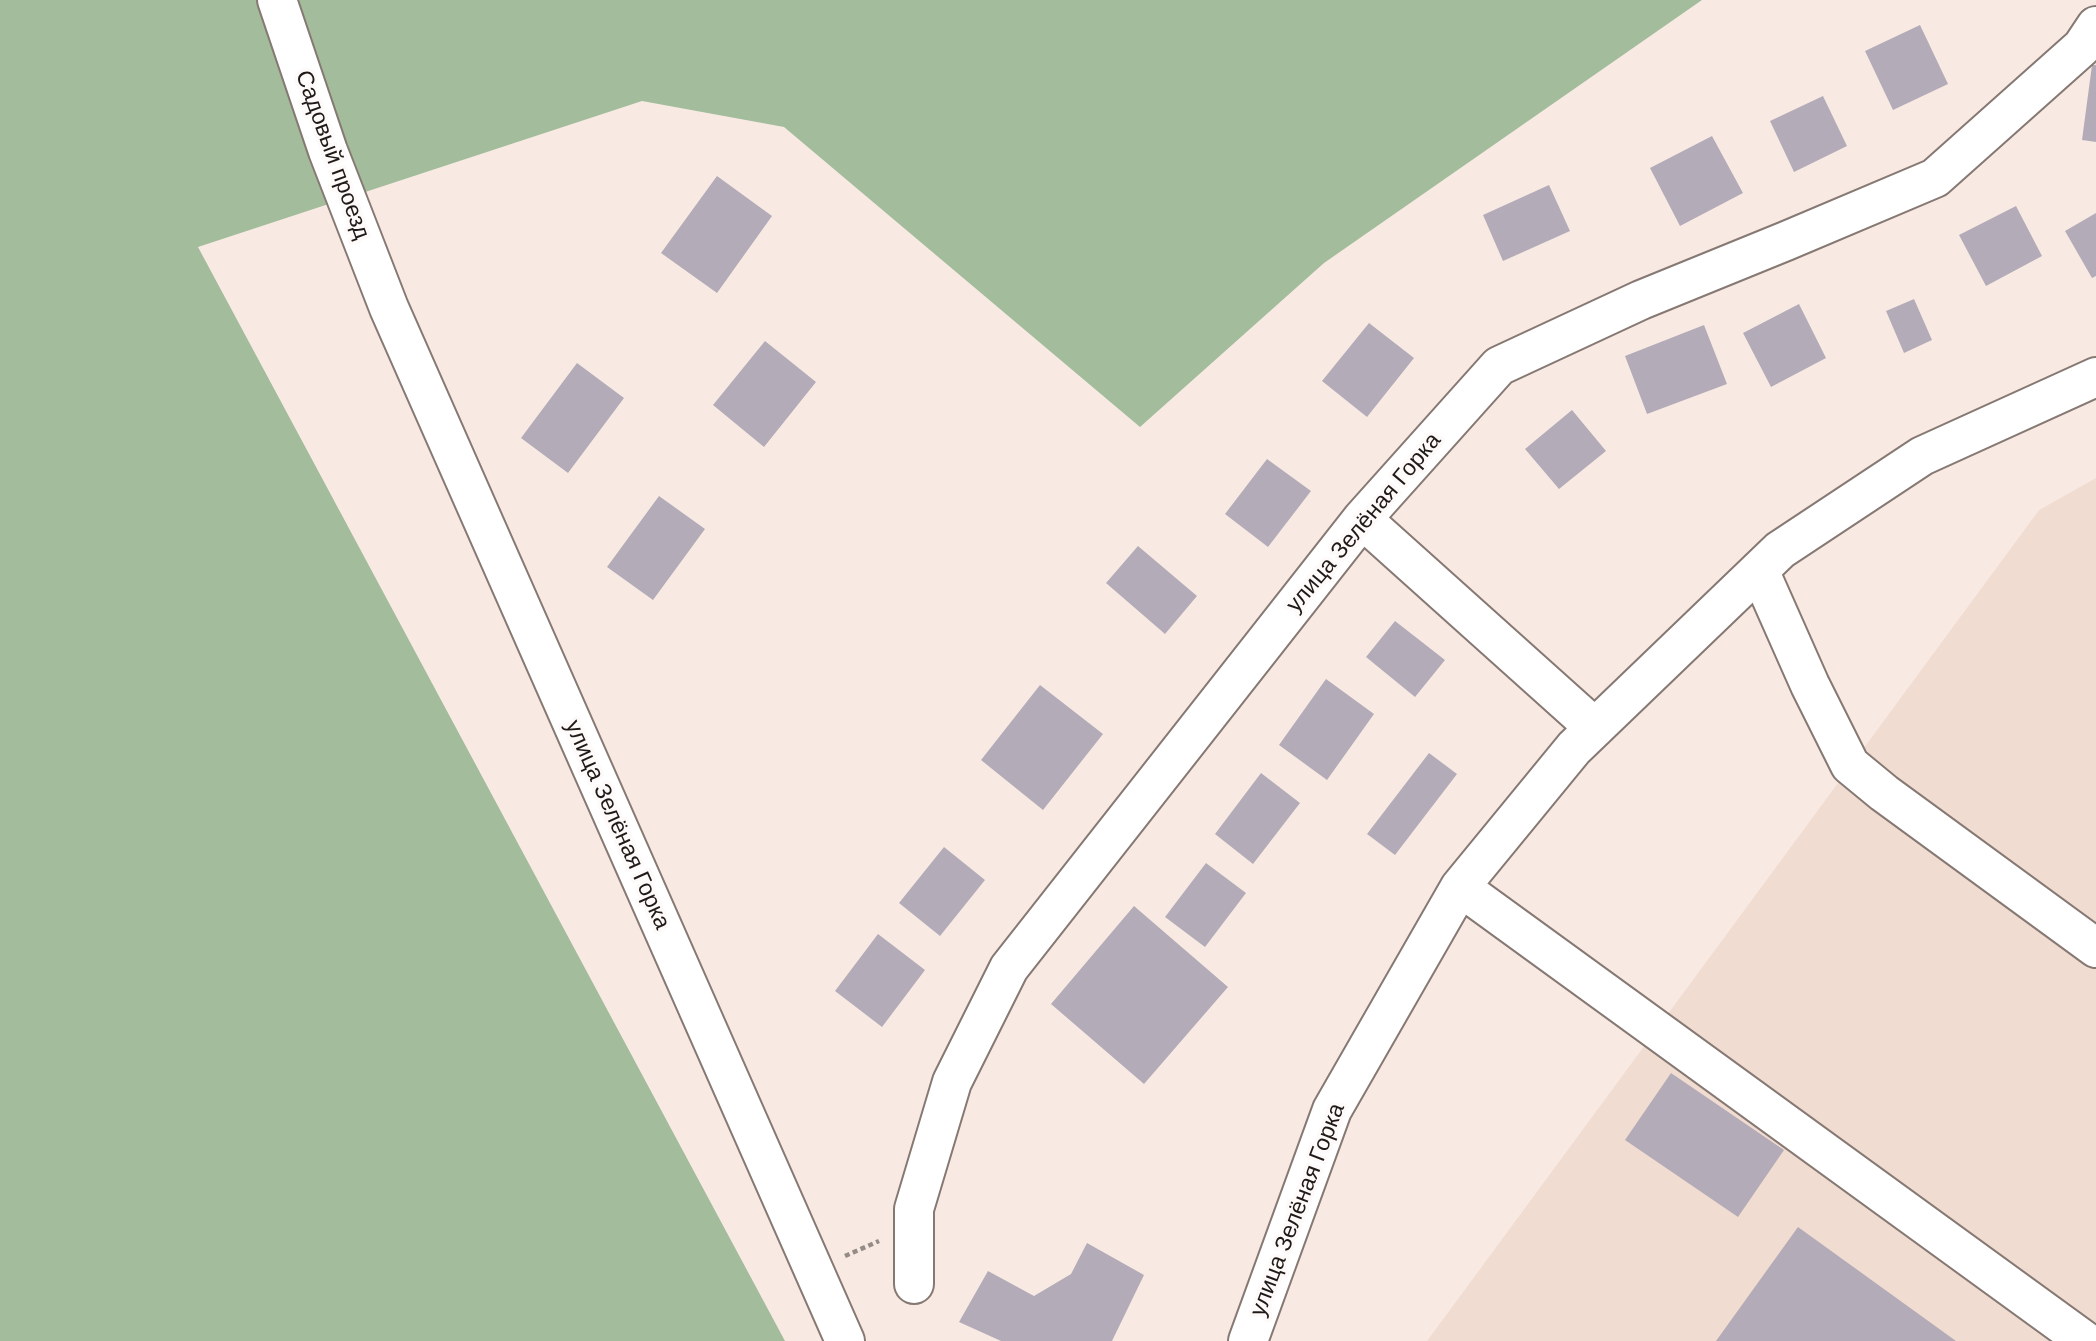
<!DOCTYPE html>
<meta charset="utf-8">
<style>
body{margin:0}
canvas{display:block;background:#f8eae3}
</style>
<canvas width="2096" height="1341"></canvas>
<script>
const ctx = document.querySelector('canvas').getContext('2d');
ctx.lineJoin = 'round';
function fill(path, color) { ctx.fillStyle = color; ctx.fill(path, 'evenodd'); }
const toPath = rows => new Path2D(rows.map(r => 'M' + r).join(''));
function trace(path, color, width, dash) { ctx.strokeStyle = color; ctx.lineWidth = width; ctx.lineCap = dash ? 'butt' : 'round'; ctx.setLineDash(dash || []); ctx.stroke(path); }
function label(font, color, halo, rows, align = 'center') {
  ctx.font = font + ' Helvetica,sans-serif'; ctx.lineWidth = 7; ctx.setLineDash([]); ctx.textBaseline = 'middle'; ctx.strokeStyle = halo; ctx.fillStyle = color; for (const [text, x, y, turn = 0] of rows) {
    ctx.save(); ctx.translate(x, y); ctx.rotate((+turn || 0) * Math.PI / 180); ctx.textAlign = isNaN(turn) ? turn : align; if (halo) ctx.strokeText(text, 0, 0); ctx.fillText(text, 0, 0); ctx.restore();
  }
}
fill(toPath([
 [2096,478,2096,1341,1427,1341,2039,510]
]), '#f1dcd1');
fill(toPath([
 [0,0,1702,0,1324,263,1140,427,784,127,642,101,198,247,785,1341,0,1341]
]), '#a3bd9c');
fill(toPath([
 [1920,25,1948,84,1893,110,1865,51],
 [2092,65,2096,65,2096,142,2082,140],
 [1823,96,1847,146,1794,172,1770,121],
 [1712,136,1743,193,1680,226,1650,168],
 [717,176,772,216,717,293,661,253],
 [1549,185,1570,231,1503,261,1483,215],
 [2016,206,2042,256,1986,286,1959,235],
 [2096,213,2096,276,2092,278,2065,231],
 [1914,299,1932,340,1904,353,1886,311],
 [1799,304,1826,358,1771,387,1743,333],
 [1369,323,1414,358,1367,417,1322,381],
 [1704,325,1727,384,1647,414,1625,356],
 [765,341,816,382,764,447,713,405],
 [577,363,624,398,568,473,521,438],
 [1572,410,1606,451,1559,489,1525,449],
 [1267,459,1311,491,1268,547,1225,514],
 [659,496,705,529,653,600,607,567],
 [1138,546,1197,596,1165,634,1106,583],
 [1395,621,1445,660,1415,697,1366,657],
 [1326,679,1374,714,1327,780,1279,745],
 [1040,685,1103,734,1043,810,981,760],
 [1429,753,1457,774,1395,855,1367,834],
 [1261,773,1300,803,1253,864,1215,834],
 [944,847,985,880,940,936,899,903],
 [1206,863,1246,893,1205,947,1165,917],
 [1134,906,1228,987,1144,1084,1051,1004],
 [878,934,925,970,882,1027,835,991],
 [1671,1073,1784,1150,1738,1217,1625,1140],
 [1798,1227,1956,1341,1716,1341],
 [1087,1243,1144,1275,1112,1341,1001,1341,959,1322,988,1271,1034,1296,1071,1274]
]), '#b3acb8');
const minor = toPath([
 [277,0,328,151,389,308,845,1341],
 [1362,519,1595,728],
 [1759,570,1810,685,1850,765,1884,793,2096,948],
 [1460,887,2085,1341],
 [914,1284,914,1209,952,1082,1009,968,1362,519,1499,366,1641,300,1786,241,1935,178,2082,47,2096,26],
 [1248,1341,1332,1110,1460,887,1574,748,1780,550,1922,456,2096,377]
]);
trace(minor, '#867973', 42);
trace(toPath([
 [845,1256,879,1241]
]), '#968c87', 4.5, [5, 3.5]);
trace(minor, '#fff', 38);
label('23px', '#1f1a17', '#fdfaf9', [
 ["Садовый проезд",332,155,70],
 ["улица Зелёная Горка",1364,523,-50],
 ["улица Зелёная Горка",617,825,66],
 ["улица Зелёная Горка",1298,1210,-69]
]);
</script>
